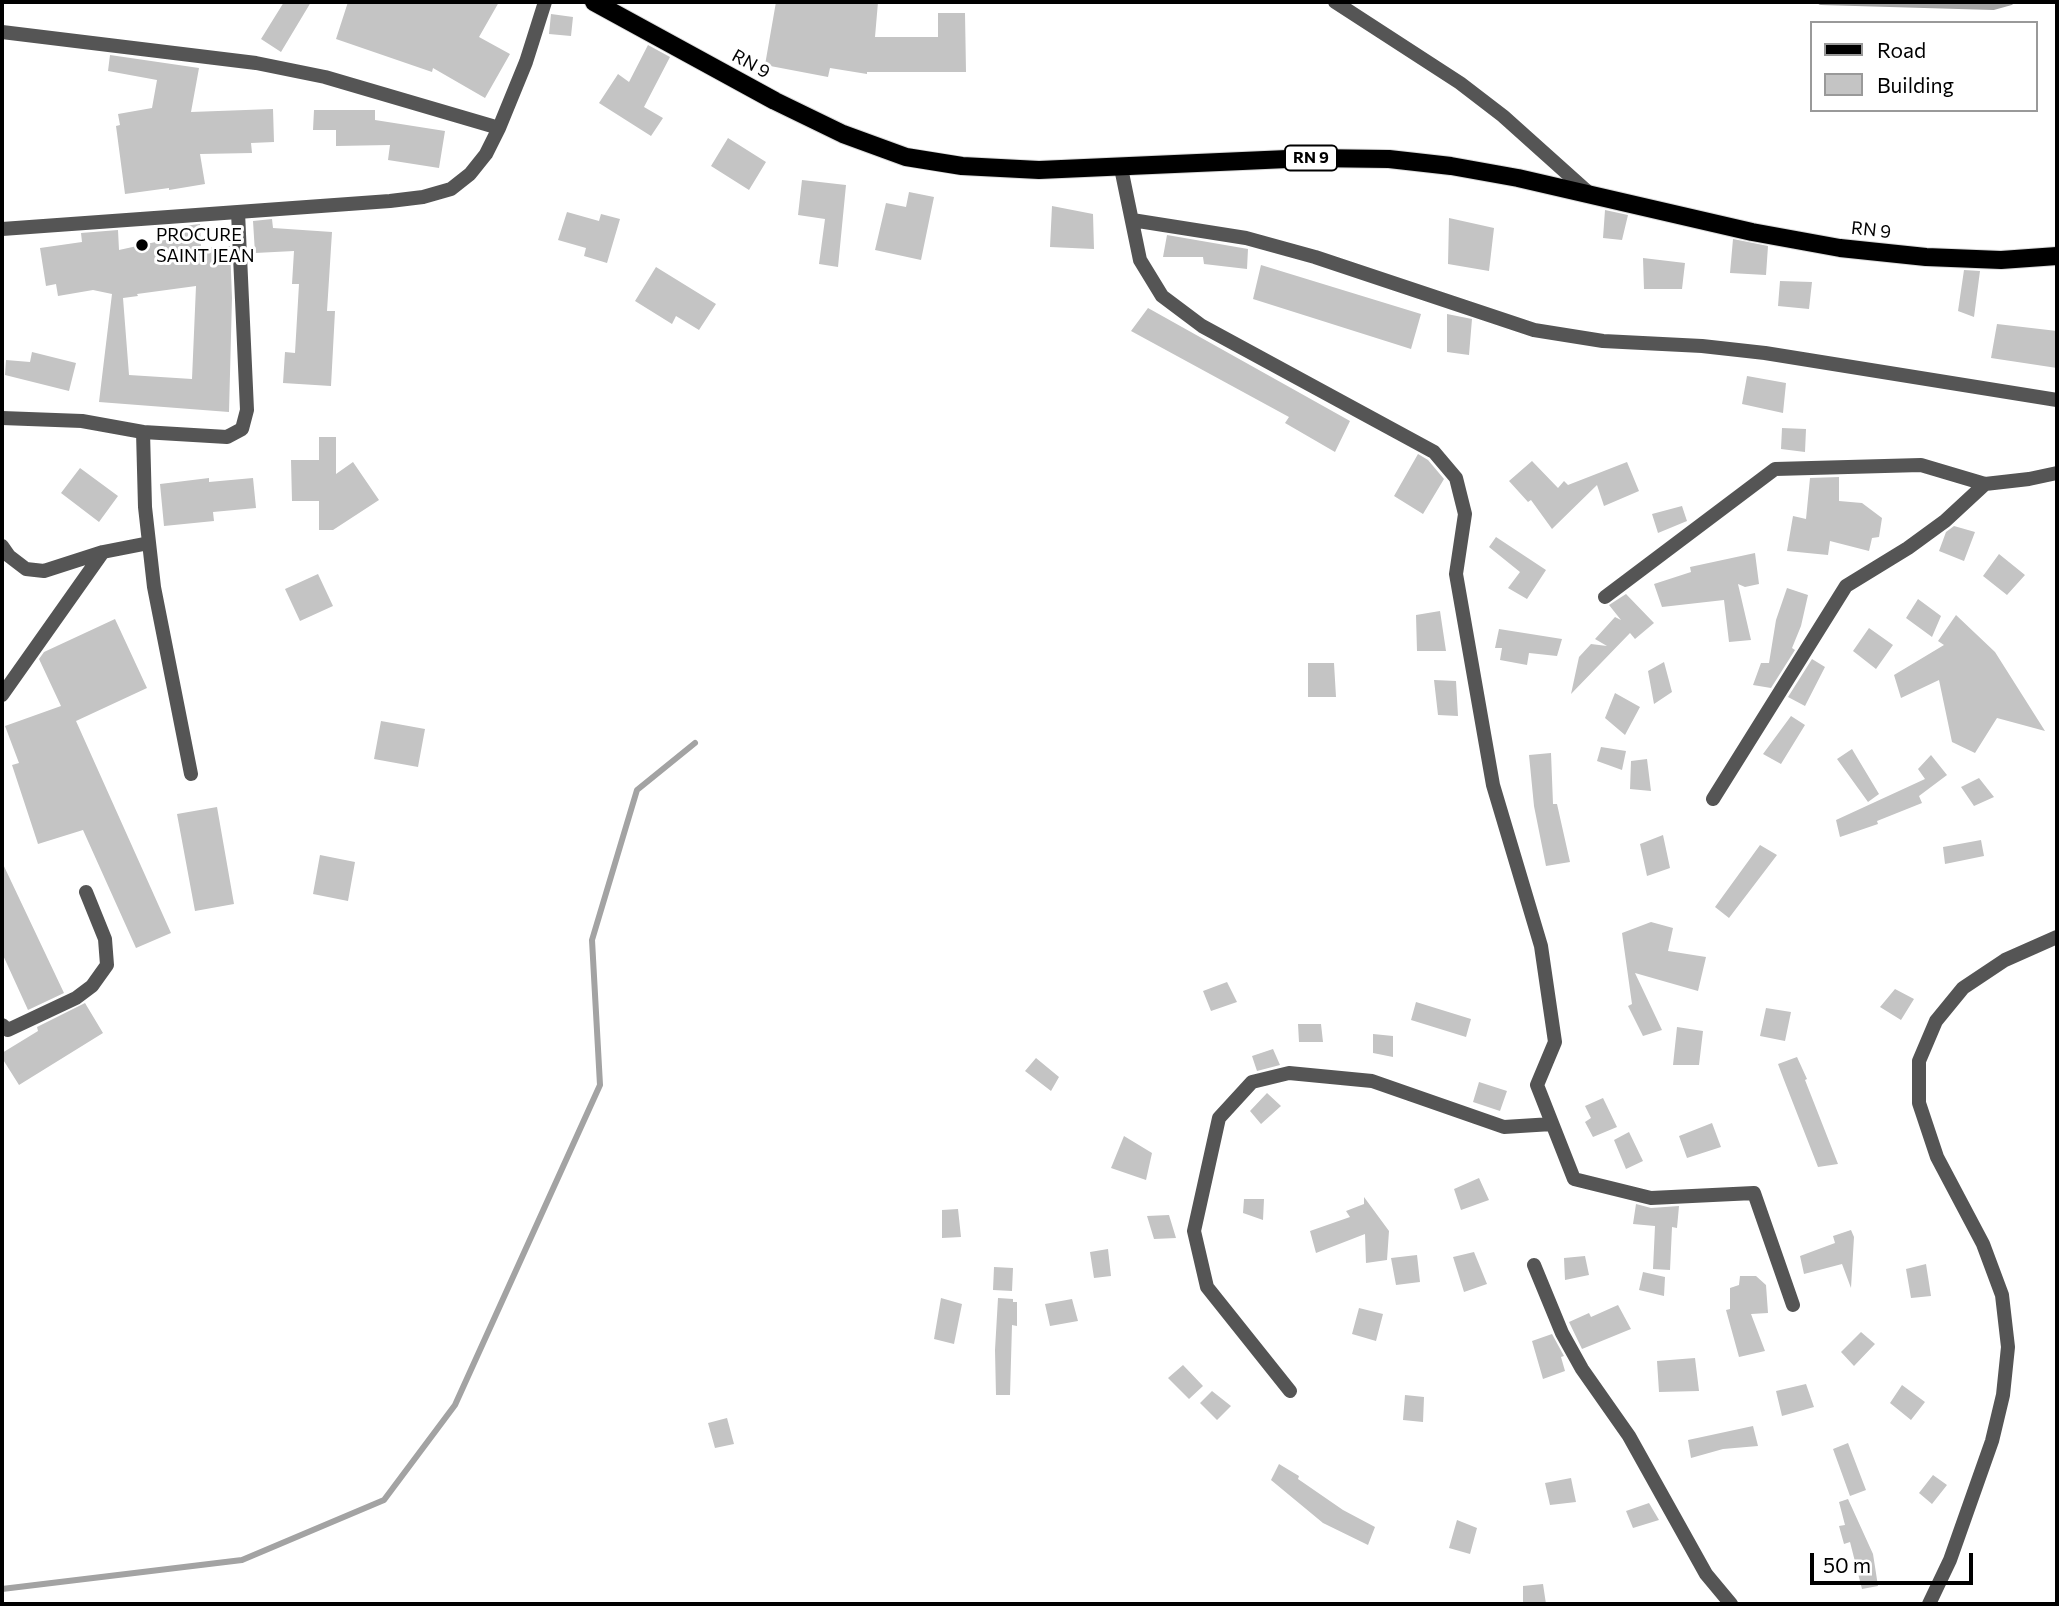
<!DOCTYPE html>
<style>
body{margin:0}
#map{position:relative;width:2059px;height:1606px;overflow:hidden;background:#fff;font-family:Commissioner,sans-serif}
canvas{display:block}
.frame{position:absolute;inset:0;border:4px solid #000;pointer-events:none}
.legend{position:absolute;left:1810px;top:21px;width:228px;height:91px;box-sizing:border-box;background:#fff;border:2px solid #999;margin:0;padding:9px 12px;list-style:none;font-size:21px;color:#000}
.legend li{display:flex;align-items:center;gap:14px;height:35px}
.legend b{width:35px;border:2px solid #999}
.scale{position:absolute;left:1810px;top:1553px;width:163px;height:32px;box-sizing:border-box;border:4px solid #000;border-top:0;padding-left:9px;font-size:21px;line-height:24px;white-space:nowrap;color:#000;-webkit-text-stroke:5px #fff;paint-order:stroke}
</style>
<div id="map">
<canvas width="2059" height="1606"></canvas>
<div class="frame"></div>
<ul class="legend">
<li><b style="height:9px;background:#000"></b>Road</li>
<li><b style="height:19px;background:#c4c4c4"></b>Building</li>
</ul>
<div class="scale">50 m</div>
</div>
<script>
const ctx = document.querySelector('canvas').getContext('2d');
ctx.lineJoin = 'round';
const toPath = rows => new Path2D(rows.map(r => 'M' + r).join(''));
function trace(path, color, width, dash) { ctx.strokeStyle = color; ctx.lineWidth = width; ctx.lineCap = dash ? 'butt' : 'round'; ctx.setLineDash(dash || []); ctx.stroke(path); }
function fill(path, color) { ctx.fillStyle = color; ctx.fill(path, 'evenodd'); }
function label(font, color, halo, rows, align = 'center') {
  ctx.font = font + ' Commissioner,sans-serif'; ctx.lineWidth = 6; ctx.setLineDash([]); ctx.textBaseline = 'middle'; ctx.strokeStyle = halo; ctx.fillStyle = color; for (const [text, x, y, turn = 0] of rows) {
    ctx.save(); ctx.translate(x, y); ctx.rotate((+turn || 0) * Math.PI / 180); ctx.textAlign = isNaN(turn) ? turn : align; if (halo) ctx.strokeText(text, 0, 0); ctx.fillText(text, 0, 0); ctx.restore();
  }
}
trace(toPath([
 [1821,2,1993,7,2011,2],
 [2,1589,242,1560,384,1500,455,1405,600,1085,592,940,637,790,695,743]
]), '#a3a3a3', 6);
fill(toPath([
 [284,2,311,2,281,52,261,39],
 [348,2,499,2,479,37,510,54,485,98,433,68,432,72,336,39],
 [776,2,878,2,875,37,938,37,938,13,965,13,966,72,867,72,867,74,830,68,828,77,765,65],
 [551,14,573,17,571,36,549,34],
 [648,45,670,57,644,107,663,118,651,136,599,103,618,74,629,82],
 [110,55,199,68,191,112,273,109,274,142,251,143,252,153,200,154,205,184,169,190,169,188,125,194,116,126,120,125,118,114,152,108,157,80,108,71],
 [314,110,375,110,375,120,445,131,439,168,388,160,390,145,336,146,336,130,313,130],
 [728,138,766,162,749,190,711,166],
 [802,180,846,185,838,267,819,264,825,219,798,215],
 [909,192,934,197,921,260,875,250,886,203,906,207],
 [1052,206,1093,214,1094,249,1050,247],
 [1605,210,1628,215,1622,240,1603,238],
 [567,212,599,221,601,214,620,219,607,263,584,256,586,248,558,240],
 [1449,218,1494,228,1489,271,1448,264],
 [272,219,273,228,332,232,327,311,335,311,331,386,283,383,285,352,295,353,299,284,292,284,294,251,255,253,253,221],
 [200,224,201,248,230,246,232,298,229,412,99,402,112,294,93,290,58,296,56,284,46,286,40,248,82,242,81,233,118,230,119,250,183,236,183,226],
 [196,286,192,379,129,375,123,298,138,296,137,294],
 [1167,235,1248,249,1247,269,1204,264,1203,257,1163,257],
 [1733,239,1768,246,1766,275,1730,273],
 [1643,258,1685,263,1682,289,1644,289],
 [1261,265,1421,314,1411,349,1253,299],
 [656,267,716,304,699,330,676,316,672,324,635,301],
 [1964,270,1980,271,1974,317,1958,311],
 [1780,281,1812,282,1809,309,1778,306],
 [1148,308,1350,421,1335,452,1285,423,1289,417,1131,331],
 [1447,314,1472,319,1469,355,1447,352],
 [1997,324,2057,331,2057,368,1991,358],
 [32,352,76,363,69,391,5,375,6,360,30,362],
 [1747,376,1786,383,1783,413,1742,404],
 [1782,428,1806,429,1805,452,1781,449],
 [319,437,336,437,336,474,353,462,379,500,333,530,319,530,319,501,292,501,291,460,319,460],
 [1418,454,1428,460,1444,479,1423,514,1394,496],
 [1532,461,1558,488,1564,481,1568,485,1627,462,1639,491,1604,506,1597,485,1552,529,1531,500,1528,502,1509,481],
 [80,468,118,496,99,522,61,493],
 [1839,477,1839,501,1862,503,1882,518,1879,537,1872,538,1869,551,1830,541,1828,555,1787,551,1793,516,1806,519,1810,478],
 [209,478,209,482,253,478,256,508,213,512,214,521,164,526,160,484],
 [1682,506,1687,521,1658,533,1652,514],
 [1954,526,1975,532,1964,561,1939,551,1946,532],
 [1496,537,1546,570,1527,599,1508,588,1520,572,1489,547],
 [1755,553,1759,584,1745,587,1738,584,1751,640,1729,642,1724,600,1662,607,1654,584,1691,572,1690,567],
 [1999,554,2025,575,2007,595,1983,576],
 [318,574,333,606,300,621,285,589],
 [1787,588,1808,595,1801,626,1792,648,1795,650,1771,688,1753,685,1761,663,1769,663,1776,620],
 [1626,594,1654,623,1635,639,1630,633,1571,694,1579,657,1591,644,1607,646,1595,639,1615,617,1621,620,1609,605],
 [1918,599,1941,616,1932,637,1906,618],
 [1440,611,1446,651,1417,651,1416,615],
 [1956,615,1995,652,2045,731,1997,718,1975,753,1952,742,1939,680,1901,698,1894,675,1944,645,1938,641],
 [115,619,147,688,76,721,171,933,136,948,83,830,38,844,12,765,19,763,5,726,61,706,39,659,44,652],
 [1869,628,1893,645,1876,669,1853,651],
 [1499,629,1562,639,1557,656,1529,653,1527,665,1500,660,1502,648,1495,648],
 [1812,659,1825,667,1805,706,1788,697],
 [1664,662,1672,692,1654,704,1648,671],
 [1308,663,1334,663,1336,697,1308,697],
 [1434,680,1456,681,1458,716,1438,715],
 [1615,693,1640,707,1625,735,1605,718],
 [1791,716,1805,725,1781,764,1763,754],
 [381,721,425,729,418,767,374,759],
 [1601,747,1626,751,1622,770,1597,761],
 [1852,749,1879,794,1868,802,1837,759],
 [1551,753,1553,804,1557,804,1570,862,1546,866,1534,806,1529,755],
 [1931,755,1947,775,1919,796,1922,803,1877,821,1878,824,1840,837,1836,820,1925,779,1918,769],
 [1647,759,1651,791,1630,789,1631,761],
 [1979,778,1994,797,1974,806,1961,787],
 [217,807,234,904,195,911,177,814],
 [1663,835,1670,868,1647,876,1640,844],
 [1981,840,1984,856,1945,864,1943,847],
 [1760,845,1777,855,1729,918,1715,907],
 [320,855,355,862,348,901,313,894],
 [2,862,64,993,28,1010,2,953],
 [1651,922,1673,928,1668,951,1706,957,1698,991,1635,973,1662,1030,1643,1036,1628,1006,1632,1004,1622,933],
 [1227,982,1237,1002,1211,1011,1203,991],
 [1895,989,1914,999,1901,1020,1880,1007],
 [1416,1002,1471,1019,1466,1037,1411,1020],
 [85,1003,103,1033,19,1085,2,1058,2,1053,38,1031,37,1027],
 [1766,1008,1791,1012,1785,1041,1760,1036],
 [1298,1024,1321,1024,1323,1042,1299,1042],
 [1677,1027,1703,1031,1699,1065,1673,1065],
 [1373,1034,1393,1036,1393,1057,1373,1053],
 [1273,1049,1280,1065,1257,1071,1252,1056],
 [1797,1057,1807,1079,1805,1080,1838,1164,1818,1167,1784,1080,1778,1064],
 [1036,1058,1059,1077,1051,1091,1025,1071],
 [1479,1082,1507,1091,1500,1111,1473,1102],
 [1267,1093,1281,1106,1261,1124,1250,1111],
 [1603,1098,1617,1127,1593,1137,1585,1122,1591,1118,1585,1106],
 [1712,1123,1721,1147,1687,1158,1679,1136],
 [1629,1132,1643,1161,1626,1169,1614,1140],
 [1124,1136,1152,1153,1146,1180,1111,1168],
 [1479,1178,1489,1200,1461,1210,1454,1189],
 [1364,1197,1389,1231,1387,1260,1366,1263,1365,1234,1316,1253,1310,1231,1350,1217,1346,1211,1364,1204],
 [1244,1199,1264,1199,1263,1220,1243,1213],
 [1636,1204,1651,1208,1679,1206,1677,1228,1672,1227,1670,1270,1653,1269,1655,1226,1633,1224],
 [958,1209,961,1237,942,1238,942,1210],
 [1169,1215,1176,1238,1154,1239,1147,1216],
 [1851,1230,1854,1237,1851,1288,1842,1264,1804,1274,1800,1256,1835,1243,1833,1236],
 [1108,1249,1111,1276,1094,1278,1090,1252],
 [1474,1252,1487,1284,1464,1292,1453,1257],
 [1417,1255,1420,1282,1396,1285,1391,1258],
 [1585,1256,1589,1275,1565,1280,1564,1258],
 [1926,1264,1931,1296,1911,1298,1906,1269],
 [994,1267,1013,1268,1012,1291,993,1290],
 [1643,1272,1665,1277,1664,1296,1639,1290],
 [1740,1276,1756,1276,1766,1285,1768,1313,1751,1314,1765,1351,1739,1357,1726,1310,1730,1309,1730,1288,1739,1285],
 [941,1298,962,1304,954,1344,934,1339],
 [998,1298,1013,1299,1013,1302,1017,1302,1017,1326,1012,1325,1010,1395,996,1395,995,1350],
 [1072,1299,1078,1321,1050,1326,1045,1304],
 [1618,1305,1631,1329,1582,1349,1569,1322,1589,1313,1591,1317],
 [1359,1308,1383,1314,1376,1341,1352,1334],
 [1861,1332,1875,1344,1854,1366,1841,1352],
 [1552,1334,1564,1356,1561,1357,1565,1371,1543,1379,1532,1341],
 [1695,1358,1699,1391,1659,1392,1657,1361],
 [1183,1365,1203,1386,1189,1399,1168,1378],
 [1806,1384,1814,1407,1782,1416,1776,1391],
 [1902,1385,1925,1402,1911,1420,1890,1403],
 [1212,1391,1231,1406,1217,1420,1200,1403],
 [1405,1395,1424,1397,1423,1422,1403,1420],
 [727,1418,734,1444,715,1448,708,1423],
 [1753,1426,1758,1446,1723,1449,1691,1458,1688,1440],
 [1848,1443,1866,1490,1850,1496,1833,1449],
 [1279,1464,1299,1476,1298,1479,1343,1510,1375,1527,1368,1545,1323,1523,1271,1480],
 [1933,1475,1947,1485,1932,1504,1919,1493],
 [1571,1478,1576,1502,1550,1505,1545,1483],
 [1848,1499,1873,1554,1878,1586,1862,1589,1850,1542,1844,1544,1839,1526,1845,1525,1839,1502],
 [1649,1503,1659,1520,1633,1528,1626,1511],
 [1457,1520,1477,1528,1470,1554,1449,1548],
 [1543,1584,1546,1604,1523,1604,1523,1586]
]), '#c4c4c4');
const primary = toPath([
 [594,2,775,101,843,134,906,157,962,166,1039,170,1310,158,1389,159,1451,166,1518,178,1752,232,1840,248,1926,257,2001,260,2057,256]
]);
trace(primary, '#dbdbdb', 20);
trace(toPath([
 [1335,2,1460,83,1503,116,1590,194],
 [2,32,256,63,325,77,499,128],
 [1121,168,1140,260,1162,296,1202,326,1434,452,1456,478,1465,514,1456,574,1493,785,1541,946,1555,1042,1537,1085,1574,1179,1651,1198,1754,1193,1793,1305],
 [1132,220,1246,238,1315,257,1534,330,1603,341,1702,346,1765,353,2057,400],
 [2,229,390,201,423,197,451,189,470,174,486,154,499,128,526,62,545,2],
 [2,418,82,421,143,432],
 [2,546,9,556,26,569,44,571,103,552],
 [1605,597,1775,469,1921,465,1985,484,2029,479,2057,473],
 [2,695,103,552,149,543],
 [191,774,154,587,145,507,143,432,227,437,242,429,247,410,238,212],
 [1713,799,1846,586,1908,548,1945,521,1985,484],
 [2,1025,8,1030,76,998,92,986,107,965,105,939,86,892],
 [1534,1265,1562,1333,1582,1369,1629,1436,1706,1574,1731,1604],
 [1290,1391,1207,1287,1194,1231,1219,1118,1252,1082,1289,1073,1372,1081,1504,1127,1552,1124],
 [1929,1604,1950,1560,1992,1441,2003,1395,2008,1347,2002,1295,1983,1244,1937,1157,1919,1103,1919,1061,1936,1021,1963,988,2005,960,2057,937]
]), '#555', 14);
trace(primary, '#000', 18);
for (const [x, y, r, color] of [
 [142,245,7,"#000"]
]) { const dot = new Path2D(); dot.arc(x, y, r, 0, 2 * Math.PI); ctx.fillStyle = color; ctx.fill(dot); trace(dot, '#fff', 2.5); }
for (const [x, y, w] of [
 [1311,158,52]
]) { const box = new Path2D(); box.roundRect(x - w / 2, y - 12.5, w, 25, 5); ctx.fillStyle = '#fff'; ctx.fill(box); trace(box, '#000', 2); }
label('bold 16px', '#000', null, [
 ["RN 9",1311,158]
]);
label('18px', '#000', '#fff', [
 ["RN 9",751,64,29],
 ["RN 9",1871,230,6]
]);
label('18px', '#000', '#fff', [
 ["PROCURE",156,235],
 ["SAINT JEAN",156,256]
], 'left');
</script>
